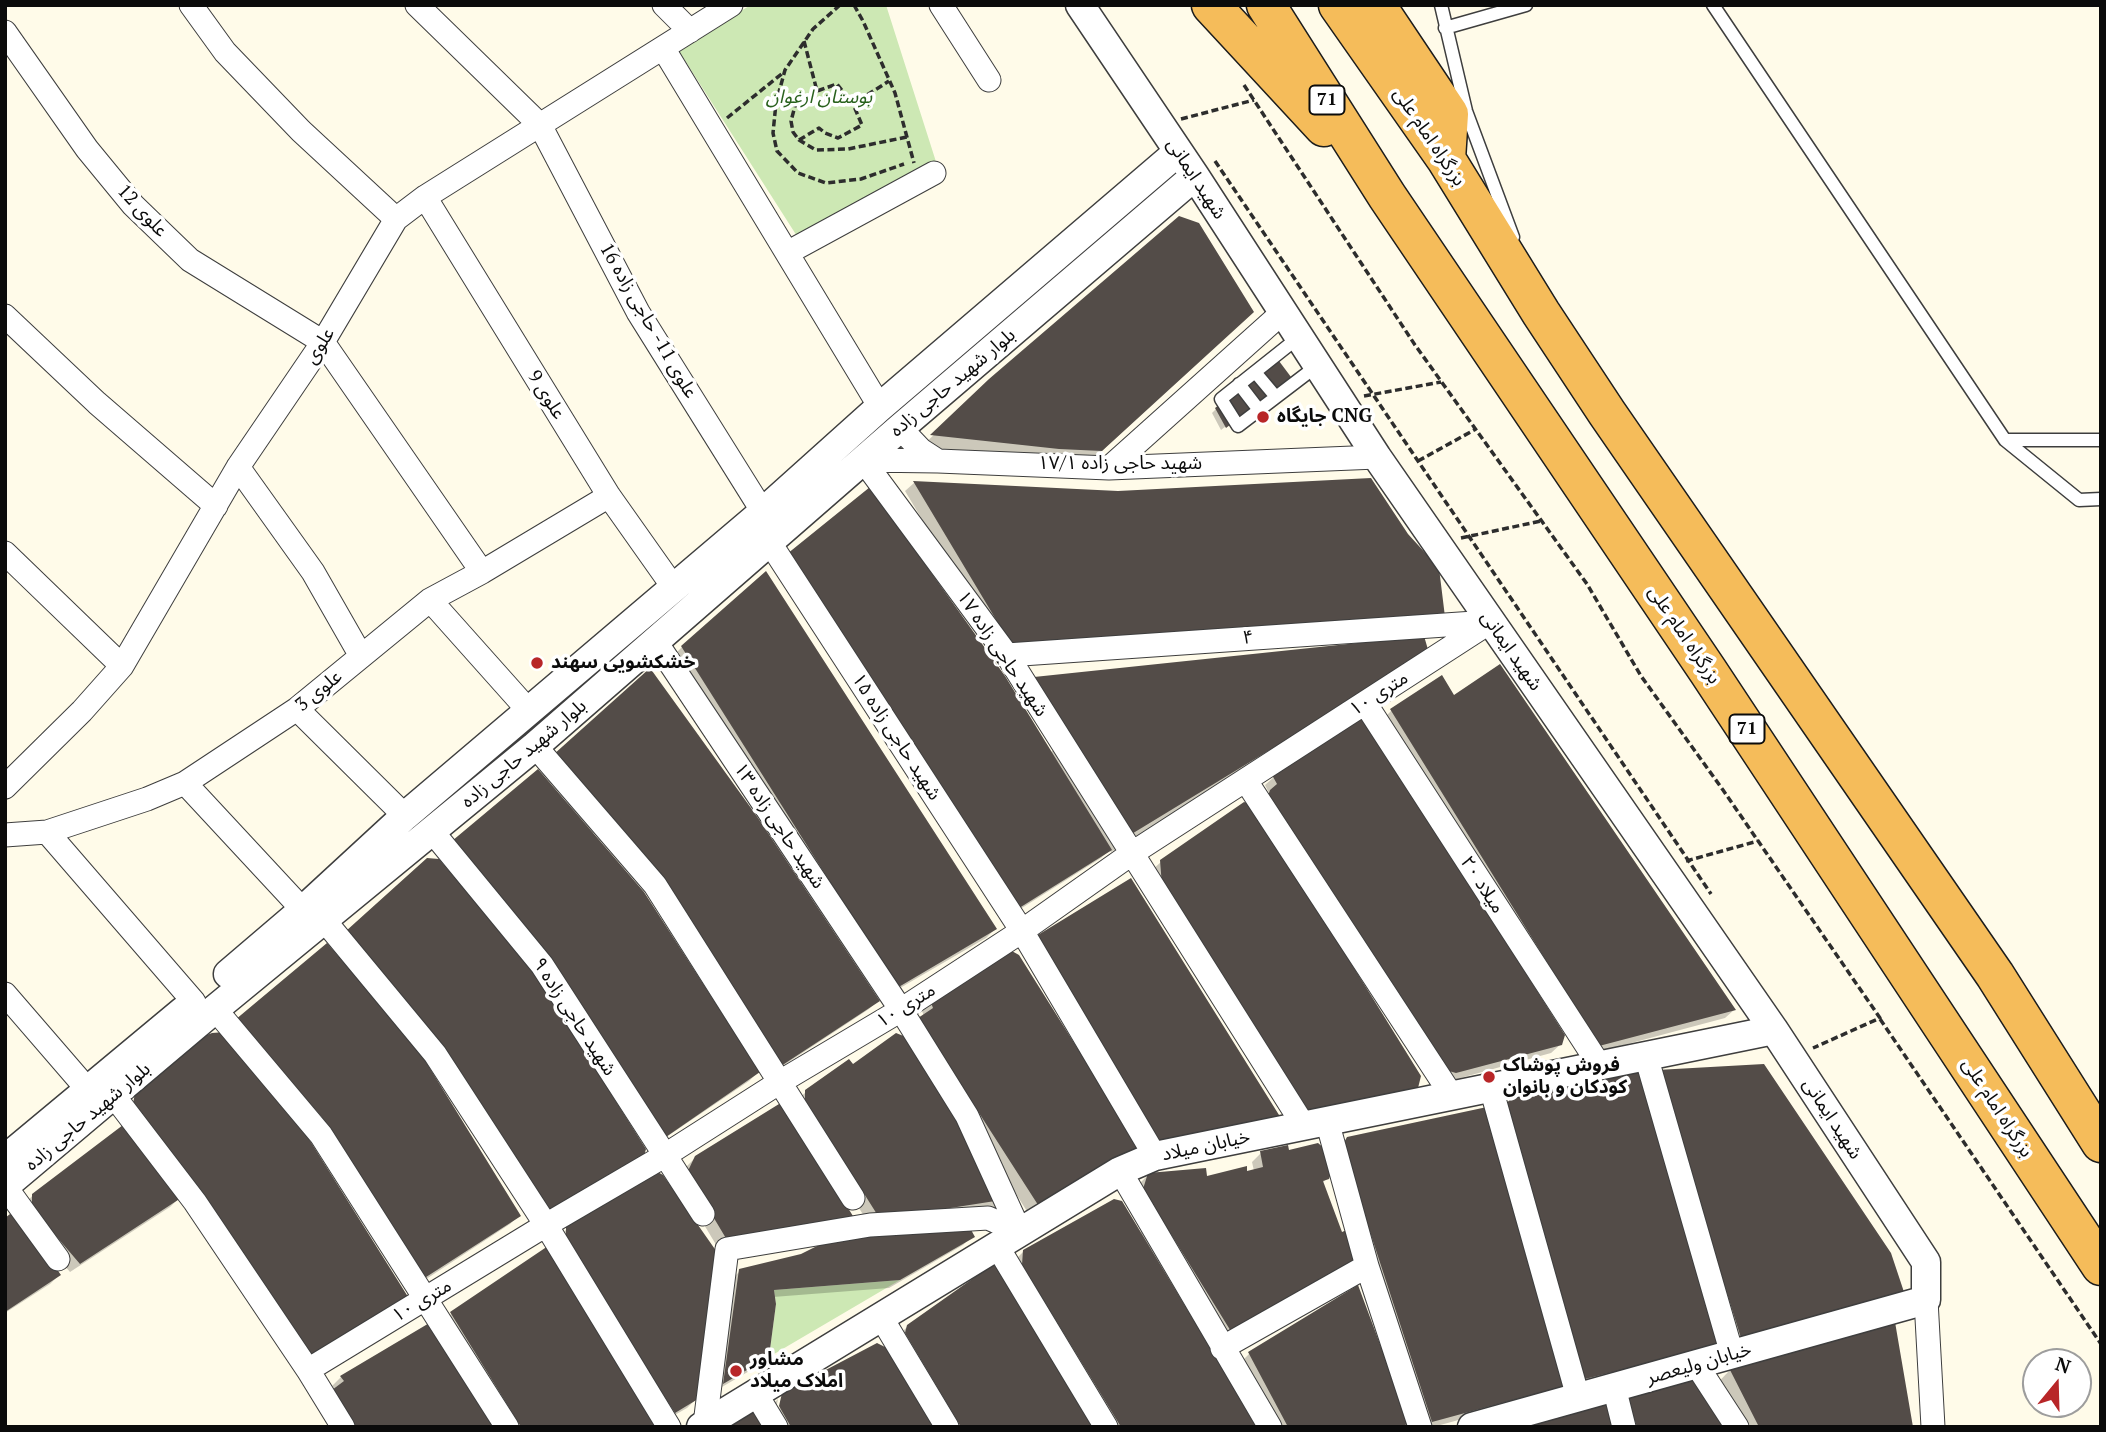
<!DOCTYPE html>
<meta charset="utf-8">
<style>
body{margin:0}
#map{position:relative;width:2106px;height:1432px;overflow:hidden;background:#fffbe9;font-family:"PT Serif",serif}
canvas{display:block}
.frame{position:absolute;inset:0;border:7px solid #0b0b0b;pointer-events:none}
.north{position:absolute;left:2022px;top:1348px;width:70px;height:70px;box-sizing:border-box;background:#fff;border:2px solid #9d9d9d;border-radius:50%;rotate:19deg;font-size:19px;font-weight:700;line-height:28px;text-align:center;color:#0b0b0b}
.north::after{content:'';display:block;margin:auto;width:24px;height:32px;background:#b82628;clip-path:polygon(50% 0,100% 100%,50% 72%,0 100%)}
</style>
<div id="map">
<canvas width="2106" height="1432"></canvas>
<div class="frame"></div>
<div class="north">N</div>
</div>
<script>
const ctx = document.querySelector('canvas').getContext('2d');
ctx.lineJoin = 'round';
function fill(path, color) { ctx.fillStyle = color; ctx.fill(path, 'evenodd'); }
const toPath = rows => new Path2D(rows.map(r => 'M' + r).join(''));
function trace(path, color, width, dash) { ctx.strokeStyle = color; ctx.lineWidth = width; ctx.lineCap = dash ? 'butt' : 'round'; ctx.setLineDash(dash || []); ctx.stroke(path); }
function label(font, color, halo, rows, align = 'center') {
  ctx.font = font + ' "PT Serif","Noto Sans Arabic",serif'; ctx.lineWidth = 7; ctx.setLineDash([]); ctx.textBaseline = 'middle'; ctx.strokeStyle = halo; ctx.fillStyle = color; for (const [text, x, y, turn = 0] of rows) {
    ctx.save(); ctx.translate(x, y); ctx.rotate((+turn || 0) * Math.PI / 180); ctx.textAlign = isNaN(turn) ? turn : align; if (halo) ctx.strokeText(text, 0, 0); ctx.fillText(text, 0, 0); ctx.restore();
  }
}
fill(toPath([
 [751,5,886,5,938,168,809,255,677,48],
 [900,1280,769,1357,776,1304,774,1290]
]), '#cde8b4');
fill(toPath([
 [1243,321,1092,460,1049,457,1030,476,905,463,989,381],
 [1285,381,1221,430,1212,413,1216,409],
 [914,483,1118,493,1004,656,905,491],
 [1422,638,1268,757,1111,852,1109,850,1101,858,1006,918,1050,753,1062,741],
 [682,647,995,929,986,938,888,995,673,656],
 [1441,677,1454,697,1734,1010,1725,1018,1590,1054,1382,720,1391,711],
 [1274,777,1561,1044,1551,1053,1446,1082,1262,800,1269,793,1265,785],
 [579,793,878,1000,869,1009,769,1075,652,886,599,826,592,834,758,1072,749,1081,653,1146,567,805],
 [1161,862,1383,1113,1151,871],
 [931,1002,1138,1148,1030,1216,911,1028,924,1016,922,1011],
 [227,1030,519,1215,510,1224,414,1287,313,1125],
 [896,1035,997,1207,871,1227,796,1109,796,1101,806,1092,853,1066],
 [1497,1115,1902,1292,1576,1387],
 [1261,1153,1288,1153,1328,1178,1322,1183,1345,1275,1223,1341,1192,1291,1176,1296,1255,1427,1107,1427,1015,1260,1024,1251,1139,1234,1150,1223,1139,1184,1148,1175,1206,1178,1246,1173,1254,1171,1252,1162],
 [1334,1156,1566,1384,1557,1393,1433,1427,1422,1427],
 [696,1157,854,1221,718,1248,679,1183,686,1167],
 [33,1195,179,1198,170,1207,70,1272,23,1217,24,1205],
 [5,1221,59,1275,50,1284,5,1313],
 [567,1229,697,1398,687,1408,666,1420,557,1238],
 [972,1236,963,1245,889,1288,773,1297,767,1356,758,1366,715,1391,731,1280,740,1271],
 [451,1314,651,1427,507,1427,442,1323],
 [431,1324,496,1427,342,1427,335,1390,332,1386,341,1377],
 [908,1326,1095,1427,947,1427,899,1335],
 [1249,1354,1402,1427,1274,1427,1240,1363],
 [1730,1370,1911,1427,1625,1427,1619,1409,1704,1397],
 [783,1395,933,1427,778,1427,773,1404,778,1399,775,1414,778,1414]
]), '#0003');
fill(toPath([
 [1179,216,1199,223,1254,312,1102,451,1059,449,930,435,989,379],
 [1279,361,1291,377,1226,428,1215,408],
 [1371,478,1408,534,1439,568,1445,617,1013,648,913,481,1118,491],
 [870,487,1005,676,1112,850,1016,910,787,554],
 [766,571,997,929,897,988,681,646],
 [1424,636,1429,653,1130,835,1034,677],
 [1500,664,1736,1010,1599,1046,1390,709,1442,675,1454,695],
 [650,668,756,815,880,1001,778,1068,553,755],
 [1359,718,1366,721,1565,1035,1562,1045,1456,1073,1445,1070,1268,796,1270,790,1277,784,1272,775],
 [538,769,644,892,760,1072,663,1139,452,841],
 [1244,802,1253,805,1421,1076,1417,1092,1312,1121,1162,886,1160,860],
 [427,858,439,859,533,970,646,1149,644,1156,550,1217,346,931],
 [1131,878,1284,1123,1165,1150,1033,938],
 [327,943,418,1049,521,1216,423,1279,321,1116,235,1020],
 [1010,950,1019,955,1140,1148,1040,1208,918,1018,933,1008,930,1000],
 [225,1032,297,1120,410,1300,312,1361,132,1109,135,1093,204,1036,212,1033],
 [896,1033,906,1037,1008,1199,880,1219,805,1100,805,1090,849,1059,853,1064],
 [1764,1064,1891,1253,1904,1292,1741,1338,1657,1070],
 [1636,1072,1645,1076,1721,1345,1585,1379,1505,1105,1514,1095],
 [779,1104,786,1107,856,1221,727,1240,687,1173,695,1156],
 [1487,1107,1568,1385,1432,1422,1342,1146,1347,1137],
 [123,1125,181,1198,80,1264,32,1208,32,1194],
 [1318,1143,1325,1149,1331,1173,1329,1179,1323,1181,1342,1232,1349,1229,1360,1259,1232,1333,1143,1189,1148,1173,1206,1168,1207,1176,1247,1166,1247,1171,1263,1167,1260,1151,1288,1145,1289,1150],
 [656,1171,663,1175,719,1255,698,1399,675,1413,566,1244,566,1227],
 [1114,1199,1122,1201,1258,1427,1121,1427,1022,1265,1023,1250],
 [10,1214,19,1217,61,1275,5,1312,5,1218],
 [965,1219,975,1237,900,1280,774,1290,776,1304,769,1357,723,1384,739,1269,801,1254,829,1240,882,1236],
 [548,1246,658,1423,651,1427,521,1427,450,1312],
 [992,1265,1000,1268,1097,1427,961,1427,905,1333,907,1325],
 [1358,1285,1409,1422,1403,1427,1288,1427,1248,1352],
 [431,1322,498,1427,356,1427,332,1390,344,1381,340,1376],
 [1895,1322,1913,1427,1759,1427,1729,1368],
 [877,1343,889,1349,935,1427,791,1427,779,1406,782,1393],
 [1669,1372,1697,1382,1725,1427,1637,1427,1627,1398],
 [1609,1401,1615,1427,1494,1427],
 [752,1412,761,1417,767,1427,728,1427]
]), '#534c48');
const service = toPath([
 [1441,5,1466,111,1513,237],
 [1713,5,2005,440,2079,500,2101,499],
 [1445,28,1526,5],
 [1299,337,1221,399,1238,426,1318,365],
 [1255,372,1276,397],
 [1239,384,1259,410],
 [2005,440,2101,440]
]);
const minor = toPath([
 [191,5,225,52,301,131,396,219],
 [417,5,540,125,638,312,763,512],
 [664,5,690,31],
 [941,5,989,80],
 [5,32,87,149,133,205,190,260,323,342,482,572],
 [663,48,880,407],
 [425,197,609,496,674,588],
 [787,253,934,173],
 [5,316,97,403,216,506],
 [900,428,921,450,938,461],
 [863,460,1007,655,1304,1126],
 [863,460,938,461,1109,468,1377,457],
 [238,467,313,572,361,656],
 [1109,468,1283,312],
 [770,543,1022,931,1155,1156],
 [5,553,122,666],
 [430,600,529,711],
 [656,642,901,1010,967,1116,1020,1232],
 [1007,655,1489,622],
 [1365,703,1600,1066],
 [297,709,405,816],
 [535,746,655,885,853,1198],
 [1246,781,1452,1096],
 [185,783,303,910],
 [5,787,82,711,122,666,238,467,323,342,396,219,425,197,731,5],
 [431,830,542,965,703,1214],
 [47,832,194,1002],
 [5,835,47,832,147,799,185,783,297,709,430,600,482,572,609,496],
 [324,920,435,1054,546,1225,669,1427],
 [5,994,88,1090],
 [215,1009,321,1135,507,1427],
 [1646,1056,1732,1354],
 [1491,1088,1578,1397],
 [114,1096,195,1202,308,1370,343,1427],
 [1327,1121,1367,1266,1420,1427],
 [1120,1171,1270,1427],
 [5,1186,58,1259],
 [997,1246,1106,1427],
 [1926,1300,1933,1427],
 [881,1317,947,1427],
 [1222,1348,1367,1266],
 [1696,1364,1737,1427],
 [308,1370,546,1225,664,1156,780,1082,901,1010,1022,931,1131,854,1490,622],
 [1614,1387,1624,1427],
 [756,1394,776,1427],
 [705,1424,727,1249,870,1225,988,1218,1020,1232]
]);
const tertiary = toPath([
 [1080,5,1195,176,1377,457,1774,1030,1926,1262,1926,1300,1472,1427],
 [228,974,303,910,405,816,763,512,880,407,1178,152],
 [5,1159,183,1011],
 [5,1186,215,1009,535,746,900,428,1195,176],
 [701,1427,1120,1171,1155,1156,1774,1030]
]);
const trunk = toPath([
 [1211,5,1324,127],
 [1266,5,1387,196,1708,671,2101,1266],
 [1338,5,1446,159,1541,313,1607,413,1995,975,2101,1143],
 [1376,5,1449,114,1446,159]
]);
trace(service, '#3e3e3e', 15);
trace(minor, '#3e3e3e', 25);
trace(tertiary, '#3e3e3e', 31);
trace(trunk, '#1c1c1c', 41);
trace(toPath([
 [840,5,813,29,785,70,776,103,773,133,777,151,798,173,826,183,861,179,904,164],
 [854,5,863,21,895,93,914,163],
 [804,41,817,91,837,84,853,104,889,81],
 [1244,85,1415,345,1587,584,1641,676,1723,790,1880,1018,1813,1048],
 [817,91,795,106,791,121,793,132,799,140,816,150,848,149,907,137],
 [727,118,784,72],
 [1181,119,1254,100],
 [799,140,819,128,825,133,838,138,862,125,853,104],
 [1215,161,1711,894],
 [1364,396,1441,382],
 [1418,461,1476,429],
 [1461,538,1541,521],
 [1686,861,1758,841],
 [1880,1019,2101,1344]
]), '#2d2d2d', 3.5, [7, 3.5]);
trace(service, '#fff', 12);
trace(minor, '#fff', 23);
trace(tertiary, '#fff', 28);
trace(trunk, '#f5bc5a', 38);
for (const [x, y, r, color] of [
 [1263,417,7,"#b82628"],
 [537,663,7,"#b82628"],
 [1489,1077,7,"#b82628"],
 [736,1371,7,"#b82628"]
]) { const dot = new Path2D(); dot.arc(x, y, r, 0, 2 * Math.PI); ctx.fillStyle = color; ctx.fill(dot); trace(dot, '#fff', 2.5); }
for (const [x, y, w] of [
 [1327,100,35],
 [1747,729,35]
]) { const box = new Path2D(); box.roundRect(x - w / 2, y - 14.5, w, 29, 5); ctx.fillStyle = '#fff'; ctx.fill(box); trace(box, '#0b0b0b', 2); }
label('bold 18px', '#0b0b0b', null, [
 ["71",1327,100],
 ["71",1747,729]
]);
label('italic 19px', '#29611d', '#fff', [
 ["بوستان ارغوان",819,98]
]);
label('19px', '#0b0b0b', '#fff', [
 ["بزرگراه امام علی",1429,137,56],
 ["شهید ایمانی",1196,179,57],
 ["علوی 12",142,211,47],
 ["علوی 11- حاجی زاده 16",648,321,60],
 ["علوی",320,346,-57],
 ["بلوار شهید حاجی زاده",953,383,-40],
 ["علوی 9",546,395,58],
 ["شهید حاجی زاده ۱۷/۱",1120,464],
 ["بزرگراه امام علی",1684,635,56],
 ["۴",1248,638,-4],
 ["شهید ایمانی",1511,651,55],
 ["شهید حاجی زاده ۱۷",1002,654,56],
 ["علوی 3",319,691,-39],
 ["۱۰ متری",1379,694,-33],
 ["شهید حاجی زاده ۱۵",896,737,57],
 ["بلوار شهید حاجی زاده",524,754,-40],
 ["شهید حاجی زاده ۱۳",779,826,56],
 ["میلاد ۲۰",1482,885,57],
 ["۱۰ متری",906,1006,-32],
 ["شهید حاجی زاده ۹",574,1017,57],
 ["بزرگراه امام علی",1997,1108,57],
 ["بلوار شهید حاجی زاده",88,1117,-40],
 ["شهید ایمانی",1832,1119,57],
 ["خیابان میلاد",1206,1146,-12],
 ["۱۰ متری",422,1301,-31],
 ["خیابان ولیعصر",1699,1364,-16]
]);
label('bold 19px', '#0b0b0b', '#fff', [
 ["جایگاه CNG",1277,417],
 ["خشکشویی سهند",551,663],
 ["فروش پوشاک",1503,1066],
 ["کودکان و بانوان",1503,1088],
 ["مشاور",750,1360],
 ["املاک میلاد",750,1382]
], 'left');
</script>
